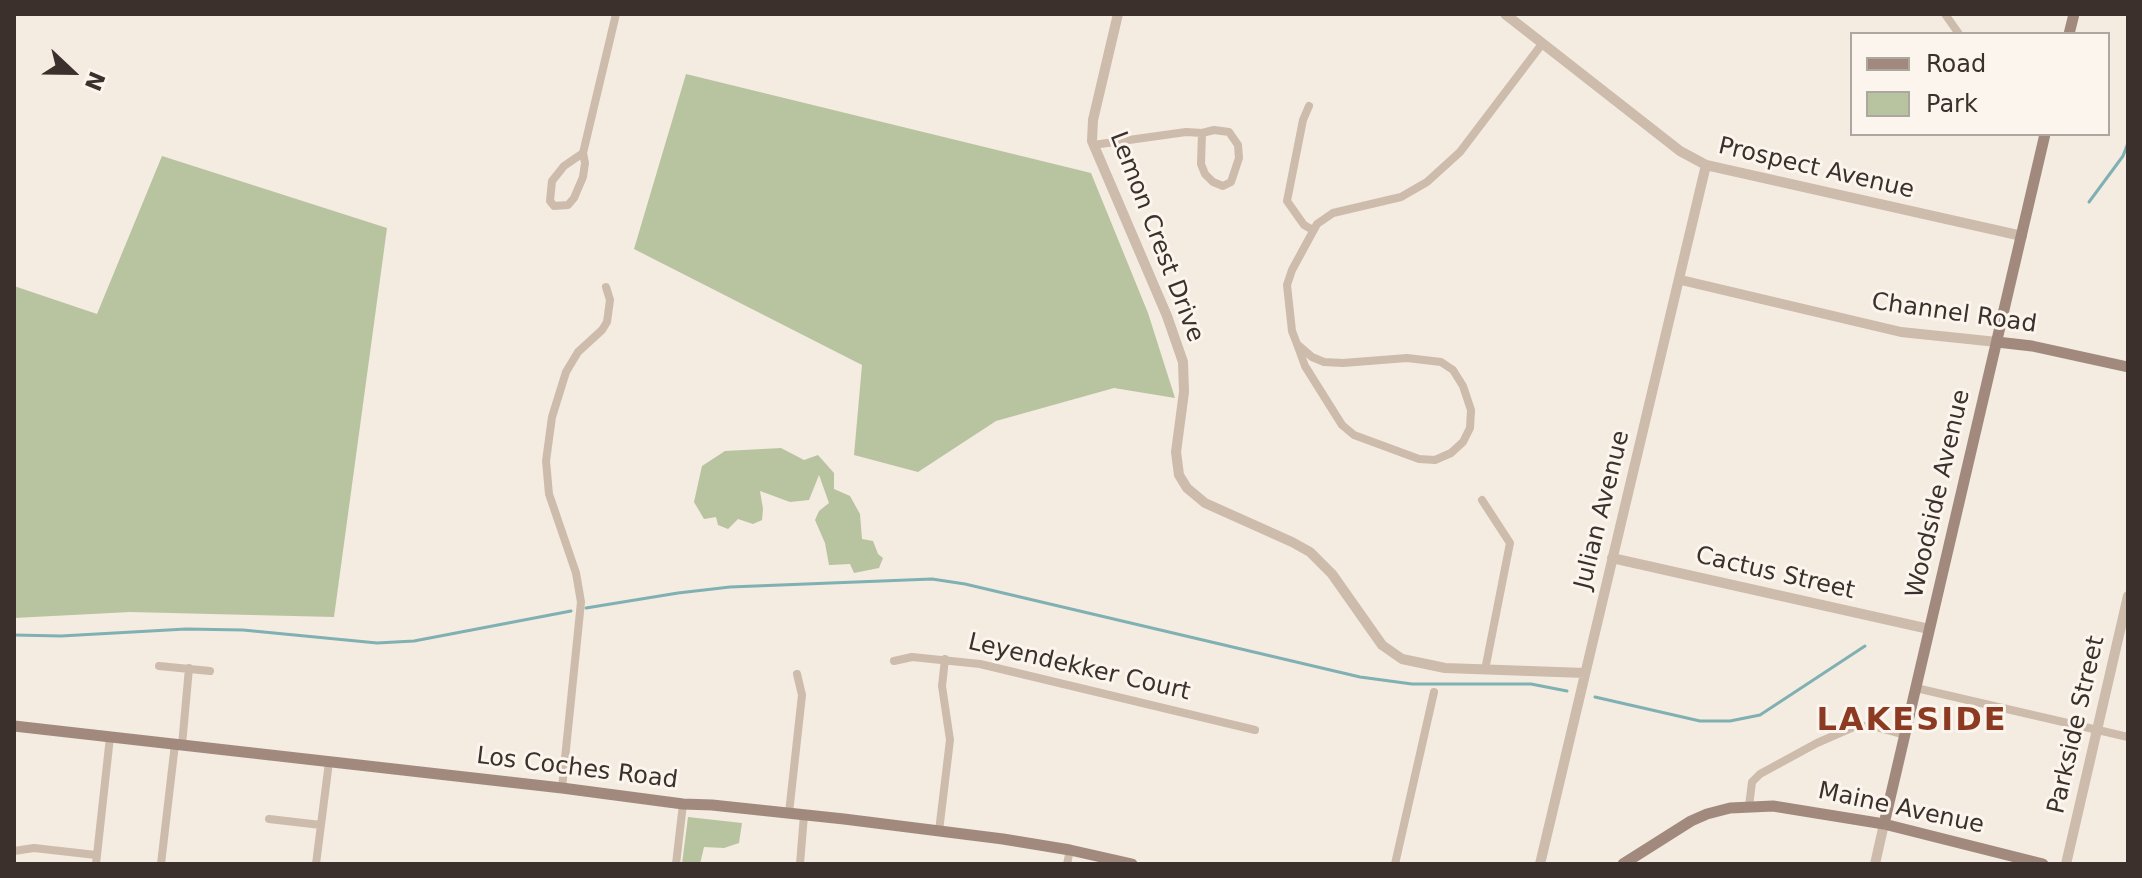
<!DOCTYPE html>
<style>
body{margin:0}
#map{position:relative;width:2142px;height:878px;overflow:hidden;background:#f4ebe1;font-family:"DejaVu Sans",sans-serif}
canvas{display:block}
.frame{position:absolute;inset:0;border:16px solid #3b302b;pointer-events:none}
.legend{position:absolute;left:1850px;top:32px;width:260px;height:104px;box-sizing:border-box;background:#fbf5ee;border:2px solid #aea6a0;margin:0;padding:10px 14px;list-style:none;font-size:24px;color:#3b302b}
.legend li{display:flex;align-items:center;gap:16px;height:40px}
.legend b{width:40px;border:2px solid #aea6a0}
.north{position:absolute;left:32px;top:32px;width:80px;height:80px;-webkit-text-stroke:6px #fbf5ee;paint-order:stroke;rotate:112deg;font-size:22px;font-weight:700;line-height:32px;text-align:center;color:#3b302b}
.north::after{content:'';display:block;margin:auto;width:28px;height:36px;background:#3b302b;clip-path:polygon(50% 0,100% 100%,50% 72%,0 100%)}
</style>
<div id="map">
<canvas width="2142" height="878"></canvas>
<div class="frame"></div>
<ul class="legend">
<li><b style="height:10px;background:#a18a7d"></b>Road</li>
<li><b style="height:22px;background:#b8c4a0"></b>Park</li>
</ul>
<div class="north">N</div>
</div>
<script>
const ctx = document.querySelector('canvas').getContext('2d');
ctx.lineJoin = 'round';
function fill(path, color) { ctx.fillStyle = color; ctx.fill(path, 'evenodd'); }
const toPath = rows => new Path2D(rows.map(r => 'M' + r).join(''));
function trace(path, color, width, dash) { ctx.strokeStyle = color; ctx.lineWidth = width; ctx.lineCap = dash ? 'butt' : 'round'; ctx.setLineDash(dash || []); ctx.stroke(path); }
function label(font, color, halo, rows, align = 'center') {
  ctx.font = font + ' "DejaVu Sans",sans-serif'; ctx.lineWidth = 6; ctx.setLineDash([]); ctx.textBaseline = 'middle'; ctx.strokeStyle = halo; ctx.fillStyle = color; for (const [text, x, y, turn = 0] of rows) {
    ctx.save(); ctx.translate(x, y); ctx.rotate((+turn || 0) * Math.PI / 180); ctx.textAlign = isNaN(turn) ? turn : align; if (halo) ctx.strokeText(text, 0, 0); ctx.fillText(text, 0, 0); ctx.restore();
  }
}
fill(toPath([
 [686,74,1091,173,1148,313,1175,398,1114,388,996,421,918,472,854,455,862,365,634,249],
 [162,156,387,228,334,617,130,612,14,618,14,286,97,314],
 [781,448,804,460,818,455,834,473,834,489,850,496,860,514,862,539,873,541,878,554,883,558,879,568,854,573,850,564,829,565,825,543,815,520,819,511,829,503,819,475,809,500,790,502,760,491,763,509,762,520,753,524,738,519,728,529,718,525,716,517,704,519,694,502,702,466,725,451],
 [688,817,742,823,739,843,724,848,704,847,700,864,682,864]
]), '#b8c4a0');
trace(toPath([
 [2089,202,2123,156,2128,143],
 [586,608,678,593,730,587,932,579,965,584,1360,677,1412,684,1531,684,1567,691],
 [14,635,61,636,186,629,243,630,377,643,414,641,571,611],
 [1595,697,1700,721,1730,721,1760,715,1865,646]
]), '#7fb0b2', 3);
trace(toPath([
 [1945,14,1959,34],
 [1309,106,1303,120,1287,201,1304,225,1313,230],
 [1093,145,1186,132,1202,133,1214,130,1229,132,1238,145,1239,158,1231,182,1223,186,1213,182,1205,174,1201,164,1202,133],
 [583,153,564,166,552,181,550,201,554,206,568,205,574,198,583,177,585,163,583,153,616,14],
 [1297,344,1312,357,1324,362,1343,363,1407,358,1441,362,1453,370,1463,386,1471,410,1470,428,1463,442,1451,453,1435,460,1419,459,1354,435,1342,425,1305,366,1297,344,1292,331,1287,285,1292,270,1317,224,1333,213,1401,197,1427,182,1460,152,1542,44],
 [1482,500,1510,543,1485,670],
 [894,661,912,657,980,664,1255,730],
 [159,666,210,671],
 [1916,688,2128,737],
 [182,745,189,668],
 [562,788,581,602,576,573,549,494,546,461,552,417,566,372,578,352,602,330,607,322,610,300,606,287],
 [1749,806,1752,782,1760,774,1817,743,1856,726,1872,726,1905,735],
 [789,813,802,695,797,674],
 [269,819,321,825],
 [939,831,950,740,942,686,945,659],
 [14,851,34,848,96,855],
 [96,864,110,737],
 [161,864,175,744],
 [316,864,329,762],
 [676,864,683,804],
 [800,864,804,815],
 [1067,864,1070,850],
 [1395,864,1434,692]
]), '#cdbbac', 8);
trace(toPath([
 [1118,14,1093,120,1092,141,1167,316,1183,362,1184,392,1176,452,1179,475,1187,488,1205,503,1292,542,1310,552,1332,574,1382,645,1402,659,1445,668,1585,673],
 [1505,14,1680,151,1706,165,2022,236],
 [1681,280,1901,332,1997,342],
 [1612,558,1929,629],
 [1540,864,1706,165],
 [1875,864,1884,824],
 [2066,864,2128,596]
]), '#cdbbac', 10);
trace(toPath([
 [2069,34,2074,14],
 [1997,342,2032,346,2128,367],
 [14,726,562,788,683,804,712,805,844,819,1003,839,1070,850,1132,864],
 [1884,824,2045,134],
 [1623,864,1691,821,1707,814,1730,808,1773,806,1884,824,2043,864]
]), '#a18a7d', 11);
label('24px', '#3b302b', '#fbf5ee', [
 ["Prospect Avenue",1816,169,13],
 ["Lemon Crest Drive",1156,237,69],
 ["Channel Road",1954,314,8],
 ["Woodside Avenue",1939,494,-77],
 ["Julian Avenue",1603,510,-76],
 ["Cactus Street",1775,574,13],
 ["Leyendekker Court",1079,668,13],
 ["Parkside Street",2077,725,-77],
 ["Los Coches Road",577,769,7],
 ["Maine Avenue",1901,809,12]
]);
ctx.letterSpacing = '2px';
label('bold 32px', '#8c3b22', '#fbf5ee', [
 ["LAKESIDE",1912,722]
]);
ctx.letterSpacing = '0px';
</script>
